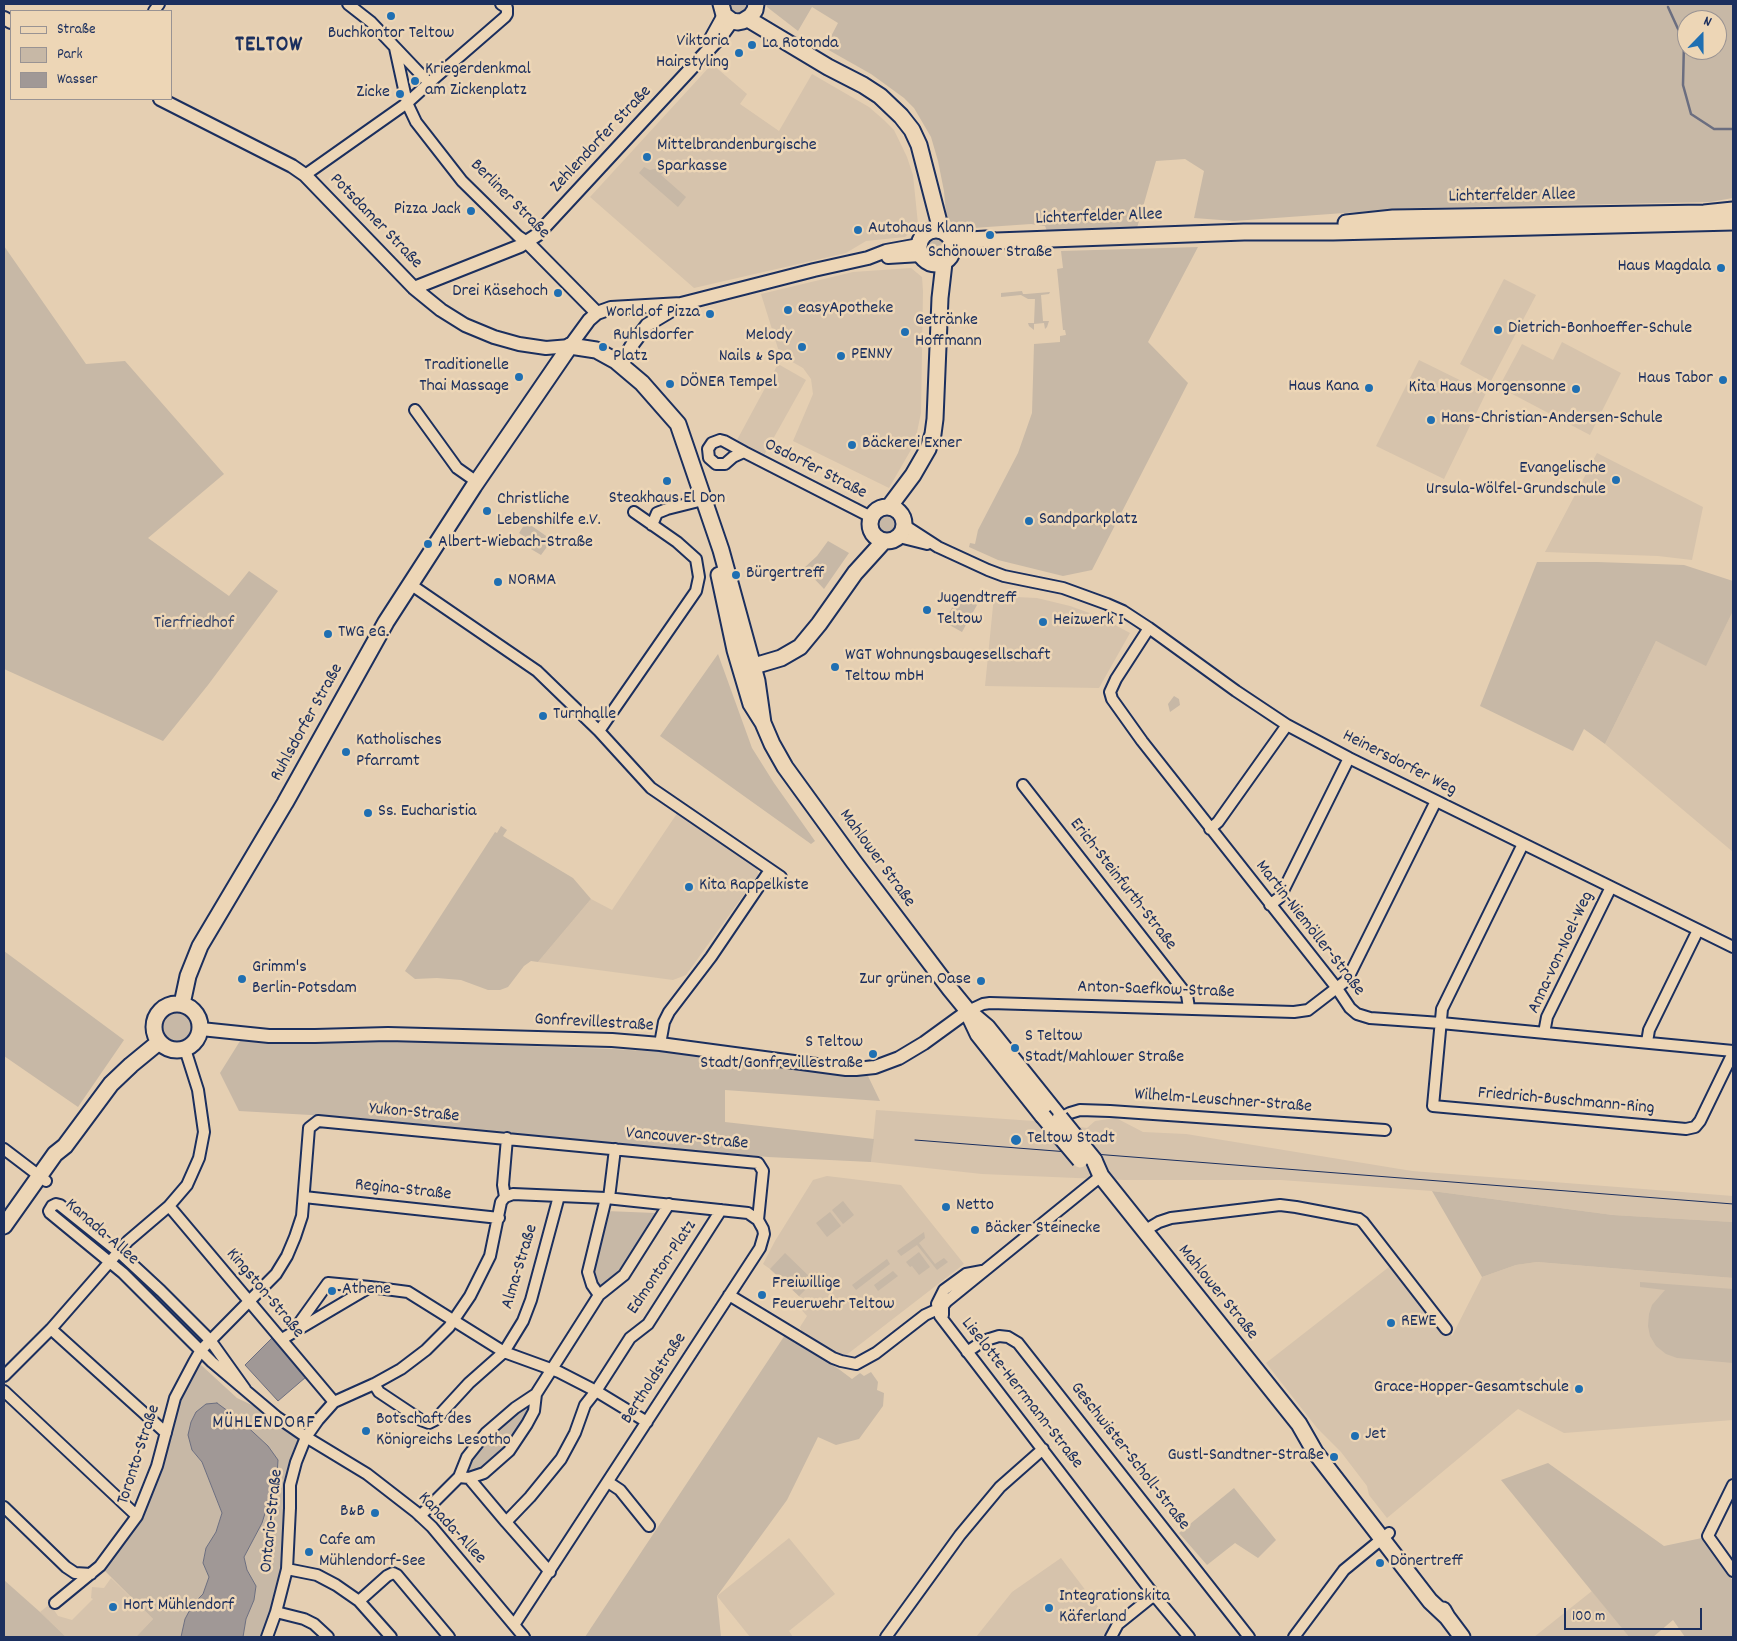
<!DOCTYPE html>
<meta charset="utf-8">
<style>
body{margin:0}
#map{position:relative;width:1737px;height:1641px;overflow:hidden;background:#e5cfb2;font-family:Dekko,sans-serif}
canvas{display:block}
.frame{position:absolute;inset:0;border:5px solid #1b2f5e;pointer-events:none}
.legend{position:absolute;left:10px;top:10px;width:162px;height:90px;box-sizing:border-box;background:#edd6b6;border:1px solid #999393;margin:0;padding:6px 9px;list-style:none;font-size:15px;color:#1b2f5e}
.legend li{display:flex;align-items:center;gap:10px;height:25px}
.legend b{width:25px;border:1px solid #999393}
.north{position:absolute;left:1677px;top:10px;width:50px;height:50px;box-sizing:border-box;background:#edd6b6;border:1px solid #999393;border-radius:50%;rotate:22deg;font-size:14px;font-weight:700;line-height:20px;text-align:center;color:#1b2f5e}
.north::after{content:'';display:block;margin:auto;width:18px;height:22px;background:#1f6fb2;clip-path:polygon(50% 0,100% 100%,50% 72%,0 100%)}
.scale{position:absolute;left:1564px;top:1608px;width:138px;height:22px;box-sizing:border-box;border:2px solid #1b2f5e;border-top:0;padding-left:6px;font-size:15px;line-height:18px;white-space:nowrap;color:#1b2f5e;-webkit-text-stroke:4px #edd6b6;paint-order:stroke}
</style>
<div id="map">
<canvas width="1737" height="1641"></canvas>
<div class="frame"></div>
<ul class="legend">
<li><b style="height:6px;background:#edd6b6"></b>Straße</li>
<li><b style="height:14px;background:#c7b8a6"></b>Park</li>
<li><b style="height:14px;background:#a09896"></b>Wasser</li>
</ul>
<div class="north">N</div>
<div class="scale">100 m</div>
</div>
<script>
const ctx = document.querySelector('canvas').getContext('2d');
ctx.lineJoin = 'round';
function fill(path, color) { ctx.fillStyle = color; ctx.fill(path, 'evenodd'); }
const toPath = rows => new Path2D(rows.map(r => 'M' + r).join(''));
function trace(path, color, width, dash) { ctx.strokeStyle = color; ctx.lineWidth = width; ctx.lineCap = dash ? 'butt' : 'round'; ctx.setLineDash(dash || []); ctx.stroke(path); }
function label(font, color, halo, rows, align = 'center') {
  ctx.font = font + ' Dekko,sans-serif'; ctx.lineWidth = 5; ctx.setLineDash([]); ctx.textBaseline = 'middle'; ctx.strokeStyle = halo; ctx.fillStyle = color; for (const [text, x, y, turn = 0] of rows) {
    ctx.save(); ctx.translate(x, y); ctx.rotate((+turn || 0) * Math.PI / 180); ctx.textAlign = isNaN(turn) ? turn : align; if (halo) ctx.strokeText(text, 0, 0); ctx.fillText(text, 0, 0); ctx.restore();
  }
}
fill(toPath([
 [712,64,747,94,740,104,779,131,812,74,869,107,885,121,894,130,907,157,913,175,918,224,917,226,905,237,866,241,846,253,694,288,590,197],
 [911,268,922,277,923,291,921,413,917,432,912,448,889,488,793,441,813,394,811,379,803,368,780,355,761,294,853,272],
 [1504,279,1536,295,1491,381,1460,364],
 [1562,342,1621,373,1590,435,1499,387,1522,344,1553,360],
 [1419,360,1486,393,1444,479,1376,446],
 [778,364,806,380,763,457,737,440],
 [1597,453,1703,507,1692,560,1658,556,1545,552],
 [994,596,1037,598,1070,606,1098,616,1130,633,1099,688,985,686],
 [1733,611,1733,852,1605,744,1656,641,1706,665],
 [678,812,757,867,758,875,686,975,673,980,538,962,591,899,612,910],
 [876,1110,1034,1121,1087,1128,1095,1121,1116,1118,1143,1132,1186,1134,1412,1171,1733,1196,1733,1222,1613,1215,1432,1191,1281,1180,1124,1180,982,1174,871,1162],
 [827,1176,901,1185,964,1264,845,1356,839,1356,801,1333,800,1327,807,1316,797,1305,802,1299,770,1269,763,1264,775,1241,813,1180],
 [1537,1262,1733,1278,1733,1420,1564,1433,1518,1409,1387,1518,1369,1495,1367,1486,1341,1452,1317,1428,1266,1363,1394,1263,1452,1336,1482,1277,1516,1265],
 [789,1538,835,1594,789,1631,793,1637,750,1637,717,1596],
 [1061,1558,1112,1625,1105,1637,976,1637,1012,1592],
 [111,1578,153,1619,136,1637,66,1637,40,1612,50,1604,58,1616,72,1620,93,1599,91,1598,92,1587,104,1588],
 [1592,1591,1629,1637,1534,1637]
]), '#d6c3ac');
fill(toPath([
 [727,4,748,4,748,7,747,10,738,15,732,13],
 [766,4,1733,4,1733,198,1710,202,1413,208,1234,221,1194,218,1204,171,1185,159,1156,161,1137,228,1047,231,1045,226,1031,224,958,229,949,220,946,214,944,191,938,161,931,137,914,108,904,98,871,74,825,48,838,23,812,7,798,31,767,7],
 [1687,20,1717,20,1717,50,1687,50],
 [662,160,667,168,661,175,686,197,678,207,639,173,644,167,650,170,658,168],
 '926 248a10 10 0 1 1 20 0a10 10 0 1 1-20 0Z',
 [4,246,86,364,125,361,224,474,148,538,229,596,249,571,278,591,208,685,163,741,4,669],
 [1198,247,1148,342,1188,383,1092,570,1063,576,998,560,969,547,970,543,975,544,978,530,1018,453,1032,413,1034,344,1060,342,1060,336,1066,335,1065,330,1063,330,1057,269,1063,268,1061,251],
 [1022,291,1023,294,1026,294,1050,292,1049,294,1041,295,1043,321,1049,321,1047,327,1045,329,1044,323,1034,324,1034,330,1029,326,1028,323,1034,323,1035,299,1028,299,1021,295,1001,297,1001,293],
 '877 524a10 10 0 1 1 20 0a10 10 0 1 1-20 0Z',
 [526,522,552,540,541,555,531,549,535,543,519,533],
 [828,541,849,553,824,589,804,568,817,556],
 [1537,562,1597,562,1684,565,1733,581,1733,611,1706,666,1656,641,1605,744,1584,729,1573,751,1480,706],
 [959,595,977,605,962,632,944,622],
 [718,654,752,748,774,783,815,841,811,844,660,736],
 [1174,696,1179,699,1180,705,1170,712,1168,704],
 [501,826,507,830,503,836,573,878,591,899,538,962,531,961,524,966,508,987,500,990,488,990,461,980,437,978,415,979,405,971,495,832,497,833],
 [4,951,124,1040,78,1107,4,1056],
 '161 1027a17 17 0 1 1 34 0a17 17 0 1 1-34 0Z',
 [314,1040,387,1041,612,1049,663,1052,868,1076,880,1101,725,1090,725,1122,874,1139,871,1162,768,1157,311,1115,239,1111,220,1073,240,1041,309,1044],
 [1432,1191,1613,1215,1733,1222,1733,1278,1537,1262,1516,1265,1482,1277],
 [843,1201,854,1215,843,1224,832,1210],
 [606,1211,655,1213,657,1216,621,1274,605,1285,600,1285,594,1282,592,1268],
 [830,1212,841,1226,827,1237,816,1223],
 [924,1232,925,1238,919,1243,935,1264,944,1258,948,1262,937,1270,917,1245,901,1256,897,1251],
 [919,1252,930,1267,919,1275,912,1266,910,1267,906,1262],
 [785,1253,814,1281,799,1296,770,1269],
 [887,1259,890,1264,856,1290,852,1285],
 [893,1271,898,1276,878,1291,874,1285],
 [1640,1282,1733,1289,1733,1363,1677,1358,1666,1354,1656,1346,1650,1336,1648,1326,1649,1314,1652,1305,1665,1290,1640,1287],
 [785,1335,840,1370,852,1379,860,1373,864,1376,871,1372,878,1382,877,1390,884,1393,883,1406,859,1439,836,1445,818,1437,787,1500,717,1596,721,1637,585,1637],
 [200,1364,237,1398,277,1417,306,1437,296,1462,287,1569,267,1637,243,1637,246,1619,254,1600,256,1586,247,1570,244,1557,262,1523,268,1446,240,1420,192,1450,202,1462,222,1513,216,1532,206,1548,203,1563,209,1577,203,1594,193,1604,185,1619,181,1637,136,1637,153,1619,100,1566,137,1516,185,1378],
 [527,1403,531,1407,530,1411,502,1452,481,1470,472,1472,468,1468,470,1460,486,1437],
 [1548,1463,1664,1546,1702,1538,1733,1581,1733,1637,1685,1637,1673,1620,1653,1637,1629,1637,1501,1480],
 [1234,1488,1276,1540,1258,1558,1235,1543,1207,1565,1179,1533],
 [4,1580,40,1612,66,1637,4,1637]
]), '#c7b8a6');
const water = toPath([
 [272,1338,306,1377,278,1401,245,1365,272,1338],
 [217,1403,240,1420,268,1446,278,1460,277,1475,262,1523,244,1557,247,1570,256,1586,254,1600,246,1619,243,1637,181,1637,185,1619,193,1604,203,1594,209,1577,203,1563,206,1548,216,1532,222,1513,202,1462,192,1450,188,1435,191,1422,196,1412,206,1404,217,1403]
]);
fill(water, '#a09896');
trace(water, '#6b6e80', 1);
trace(toPath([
 [1668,7,1684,42,1683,85,1691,114,1714,129,1733,129]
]), '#6b6e80', 2.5);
const minor = toPath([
 [348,4,371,22,429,83],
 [154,11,159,4],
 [395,48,407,103,416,122,462,181,518,236,527,242],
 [305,175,407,103,429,83,505,17,507,14,507,8,501,4],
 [415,410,457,468,477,482],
 [720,440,724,441,744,452,733,457,725,464,716,464,709,458,708,449,712,443,720,440],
 [744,452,871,517],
 [652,525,657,513,667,509,703,500],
 [904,525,938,547,988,570,1004,576,1063,588,1107,604,1123,611,1149,628,1236,691,1287,725,1349,758,1733,947],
 [899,537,927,544],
 [410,584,537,671,599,731,651,788,781,877],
 [1149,628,1116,679,1110,692,1112,699,1142,741,1336,987,1350,1008,1357,1014,1370,1018,1441,1023,1733,1051],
 [599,731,696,591,699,577,696,559,677,542,634,512],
 [1023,785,1187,995,1189,1008],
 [1210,829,1218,822,1287,725],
 [1523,844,1442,1009,1433,1106,1686,1129,1695,1127,1700,1121,1733,1053],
 [1270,905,1280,897,1349,758],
 [968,1011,983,1004,990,1003,1294,1012,1308,1010,1347,980,1436,801],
 [1544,1033,1547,1017,1611,887],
 [1647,1042,1649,1030,1698,930],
 [660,1044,664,1022,669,1012,711,957,770,870],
 [1060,1118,1070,1113,1080,1110,1110,1111,1385,1130],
 [4,1149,46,1181],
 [304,1197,499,1218],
 [505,1197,513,1194,606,1198,748,1213,758,1220,763,1229,764,1234,760,1248,514,1625],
 [505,1197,503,1185,507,1138],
 [609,1198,615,1149],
 [169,1206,334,1402],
 [1144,1231,1159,1222,1171,1218,1280,1205,1296,1207,1359,1219,1363,1222,1446,1329],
 [982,1271,966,1274,944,1290,937,1304,940,1316,1154,1595,1189,1637],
 [599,1295,624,1275,669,1204],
 [729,1295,833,1358,841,1361,856,1364,876,1353,925,1315,938,1309],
 [943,1315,943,1306,947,1301,1101,1176],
 [51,1329,166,1433],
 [295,1329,328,1283,370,1287],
 [282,1339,370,1287,408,1292,504,1352,559,1372,596,1391,647,1422],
 [967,1352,983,1341,999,1336,1008,1337,1018,1343,1249,1637],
 [4,1376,51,1329,128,1241,169,1206,187,1185,199,1158,204,1132,198,1090,185,1049],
 [374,1384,379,1392,421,1420,429,1423,435,1420,469,1383,504,1352,523,1321,531,1300,559,1196],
 [245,1389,210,1340,161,1291,120,1253,60,1205,56,1204,52,1206,49,1211,50,1213,123,1273,212,1362,277,1417,306,1437,367,1474,416,1512,432,1527,524,1637],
 [4,1391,137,1516],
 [459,1477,469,1478,484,1473,509,1451,527,1424,534,1411,536,1394,599,1295,592,1285,588,1272,606,1198],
 [469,1478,506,1522],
 [608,1482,620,1490,649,1526],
 [1733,1485,1708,1536,1733,1571],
 [4,1507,66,1567,75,1573,91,1574],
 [420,1516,459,1477,467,1457,486,1433,515,1408,536,1394],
 [287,1569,317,1575,336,1585,359,1601,391,1637],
 [550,1572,506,1522,530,1497,561,1459,575,1433,585,1405,596,1391,630,1338,648,1324,721,1210],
 [359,1601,387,1576,393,1573,397,1575,449,1637],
 [55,1603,100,1566,137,1516,157,1466,175,1398,194,1362,201,1350,276,1274,287,1256,295,1237,302,1216,309,1128,318,1121,758,1163,763,1171,758,1220],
 [276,1612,304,1619,314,1624,328,1637],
 [267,1637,276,1612,287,1569,290,1508,290,1485,296,1462,306,1437,318,1420,334,1402,374,1384,401,1369,426,1350,449,1327,470,1296,490,1256,501,1202,505,1197],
 [886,1637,960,1535,1000,1487,1043,1449],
 [1111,1637,1118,1624,1154,1595],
 [1294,1637,1344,1570,1389,1533]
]);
const tertiary = toPath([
 [4,18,11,22],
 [708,44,724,15],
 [160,99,292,166,305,175,414,288,441,310,465,325,494,337,519,344,546,348,570,346,589,320,597,313,611,308,681,304,814,270,868,258,886,251,919,245],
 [527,242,597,313],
 [888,257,921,255],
 [414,288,520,246,537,235,722,35,732,21],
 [623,366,626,355,632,345,647,325,677,307],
 [201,1029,269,1036,315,1036,388,1034,612,1040,660,1044,846,1069,856,1069,875,1067,899,1058,924,1043,968,1011]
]);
const secondary = toPath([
 [721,4,724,15,732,21,738,22,743,21,751,16,755,10,756,4],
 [748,19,828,67,863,85,880,96,901,116,912,130,919,145,941,230],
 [1346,223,1393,218,1704,213,1733,210],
 '919 247a17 17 0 1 1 34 0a17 17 0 1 1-34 0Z',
 [953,241,986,239,996,241,1244,232,1333,232,1733,222],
 '870 524a17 17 0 1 1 34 0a17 17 0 1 1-34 0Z',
 [889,507,913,475,928,449,933,434,935,419,940,298,944,263],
 [719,575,735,650,751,704,763,723,772,744,785,767,854,862,950,989,968,1011,987,1027,1060,1118],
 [744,669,781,658,800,647,819,624,855,573,884,541],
 '154 1027a23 23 0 1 1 46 0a23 23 0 1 1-46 0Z',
 [182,1004,188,976,200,946,285,803,386,622,474,486,570,346,596,350,616,361,642,383,678,424,721,550,757,681,763,723],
 [969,1015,978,1034,1043,1116],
 [1094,1160,1101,1176,1299,1424,1315,1452,1430,1601,1447,1617],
 [4,1226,55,1154,65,1146,111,1084,131,1065,159,1042],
 [1443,1610,1447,1617,1462,1637]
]);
trace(minor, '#1b2f5e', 14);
trace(tertiary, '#1b2f5e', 16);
trace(secondary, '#1b2f5e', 19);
trace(minor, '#edd6b6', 10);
trace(tertiary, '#edd6b6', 12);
trace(secondary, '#edd6b6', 15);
trace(toPath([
 [915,1140,1733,1204]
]), '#1b2f5e', 1);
const secondaryBridge = toPath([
 [1043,1116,1080,1160],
 [1060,1118,1094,1160]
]);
trace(secondaryBridge, '#1b2f5e', 19, []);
trace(secondaryBridge, '#edd6b6', 15);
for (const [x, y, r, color] of [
 [391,16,5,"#1f6fb2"],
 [752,45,5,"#1f6fb2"],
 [739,53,5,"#1f6fb2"],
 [415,81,5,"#1f6fb2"],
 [400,94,5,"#1f6fb2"],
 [647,157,5,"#1f6fb2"],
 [471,211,5,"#1f6fb2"],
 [858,230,5,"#1f6fb2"],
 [990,235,5,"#1f6fb2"],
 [1721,268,5,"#1f6fb2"],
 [558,293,5,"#1f6fb2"],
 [788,310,5,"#1f6fb2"],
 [710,314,5,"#1f6fb2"],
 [1498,330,5,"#1f6fb2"],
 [905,332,5,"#1f6fb2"],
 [603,347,5,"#1f6fb2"],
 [802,347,5,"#1f6fb2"],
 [841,356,5,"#1f6fb2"],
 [519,377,5,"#1f6fb2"],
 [1723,380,5,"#1f6fb2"],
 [670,384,5,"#1f6fb2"],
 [1369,388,5,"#1f6fb2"],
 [1576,389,5,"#1f6fb2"],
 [1431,420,5,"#1f6fb2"],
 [852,445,5,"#1f6fb2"],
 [1616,480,5,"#1f6fb2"],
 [667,481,5,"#1f6fb2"],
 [487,511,5,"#1f6fb2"],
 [1029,521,5,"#1f6fb2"],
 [428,544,5,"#1f6fb2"],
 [736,575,5,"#1f6fb2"],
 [498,582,5,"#1f6fb2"],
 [927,610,5,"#1f6fb2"],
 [1043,622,5,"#1f6fb2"],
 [328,634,5,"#1f6fb2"],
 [835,667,5,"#1f6fb2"],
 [543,716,5,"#1f6fb2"],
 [346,752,5,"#1f6fb2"],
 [368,813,5,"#1f6fb2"],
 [689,887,5,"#1f6fb2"],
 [242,979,5,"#1f6fb2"],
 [981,981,5,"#1f6fb2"],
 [1015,1048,5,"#1f6fb2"],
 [873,1054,5,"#1f6fb2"],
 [1016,1140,6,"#1f6fb2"],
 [946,1207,5,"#1f6fb2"],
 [975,1230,5,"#1f6fb2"],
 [332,1291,5,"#1f6fb2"],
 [762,1295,5,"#1f6fb2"],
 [1391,1323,5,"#1f6fb2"],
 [1579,1389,5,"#1f6fb2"],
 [366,1431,5,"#1f6fb2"],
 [1355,1436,5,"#1f6fb2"],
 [1334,1457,5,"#1f6fb2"],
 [375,1513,5,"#1f6fb2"],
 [309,1552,5,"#1f6fb2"],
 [1380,1563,5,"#1f6fb2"],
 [113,1607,5,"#1f6fb2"],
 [1049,1608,5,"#1f6fb2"]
]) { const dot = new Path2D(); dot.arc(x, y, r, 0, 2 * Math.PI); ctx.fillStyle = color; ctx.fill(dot); trace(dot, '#edd6b6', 2); }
label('18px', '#1b2f5e', '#edd6b6', [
 ["Buchkontor Teltow",391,35,"center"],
 ["Viktoria",729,43,"right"],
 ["Hairstyling",729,64,"right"],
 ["La Rotonda",762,45],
 ["Kriegerdenkmal",425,71],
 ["am Zickenplatz",425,92],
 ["Zicke",390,94,"right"],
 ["Mittelbrandenburgische",657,147],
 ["Sparkasse",657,168],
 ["Pizza Jack",461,211,"right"],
 ["Autohaus Klann",868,230],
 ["Schönower Straße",990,254,"center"],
 ["Haus Magdala",1711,268,"right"],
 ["Drei Käsehoch",548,293,"right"],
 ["easyApotheke",798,310],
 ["World of Pizza",700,314,"right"],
 ["Getränke",915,322],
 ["Hoffmann",915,343],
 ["Dietrich-Bonhoeffer-Schule",1508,330],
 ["Ruhlsdorfer",613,337],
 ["Platz",613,358],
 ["Melody",792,337,"right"],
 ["Nails & Spa",792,358,"right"],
 ["PENNY",851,356],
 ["Traditionelle",509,367,"right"],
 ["Thai Massage",509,388,"right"],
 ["Haus Tabor",1713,380,"right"],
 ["DÖNER Tempel",680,384],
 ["Haus Kana",1359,388,"right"],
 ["Kita Haus Morgensonne",1566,389,"right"],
 ["Hans-Christian-Andersen-Schule",1441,420],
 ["Bäckerei Exner",862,445],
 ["Evangelische",1606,470,"right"],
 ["Ursula-Wölfel-Grundschule",1606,491,"right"],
 ["Steakhaus El Don",667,500,"center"],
 ["Christliche",497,501],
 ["Lebenshilfe e.V.",497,522],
 ["Sandparkplatz",1039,521],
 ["Albert-Wiebach-Straße",438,544],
 ["Bürgertreff",746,575],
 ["NORMA",508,582],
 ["Jugendtreff",937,600],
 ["Teltow",937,621],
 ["Heizwerk I",1053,622],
 ["TWG eG.",338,634],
 ["WGT Wohnungsbaugesellschaft",845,657],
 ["Teltow mbH",845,678],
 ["Turnhalle",553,716],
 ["Katholisches",356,742],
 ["Pfarramt",356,763],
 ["Ss. Eucharistia",378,813],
 ["Kita Rappelkiste",699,887],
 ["Grimm's",252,969],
 ["Berlin-Potsdam",252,990],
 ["Zur grünen Oase",971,981,"right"],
 ["S Teltow",1025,1038],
 ["Stadt/Mahlower Straße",1025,1059],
 ["S Teltow",863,1044,"right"],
 ["Stadt/Gonfrevillestraße",863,1065,"right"],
 ["Teltow Stadt",1027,1140],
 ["Netto",956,1207],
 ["Bäcker Steinecke",985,1230],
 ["Freiwillige",772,1285],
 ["Feuerwehr Teltow",772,1306],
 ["Athene",342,1291],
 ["REWE",1401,1323],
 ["Grace-Hopper-Gesamtschule",1569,1389,"right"],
 ["Botschaft des",376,1421],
 ["Königreichs Lesotho",376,1442],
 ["Jet",1365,1436],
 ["Gustl-Sandtner-Straße",1324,1457,"right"],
 ["B&B",365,1513,"right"],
 ["Cafe am",319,1542],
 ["Mühlendorf-See",319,1563],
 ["Dönertreff",1390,1563],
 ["Integrationskita",1059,1598],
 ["Käferland",1059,1619],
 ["Hort Mühlendorf",123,1607]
], 'left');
label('18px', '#1b2f5e', '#edd6b6', [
 ["Zehlendorfer Straße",602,140,-47],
 ["Lichterfelder Allee",1512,197,-1],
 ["Berliner Straße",509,200,45],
 ["Lichterfelder Allee",1099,218,-2],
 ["Potsdamer Straße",375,222,46],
 ["Osdorfer Straße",815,470,27],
 ["Ruhlsdorfer Straße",308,723,-61],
 ["Heinersdorfer Weg",1399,764,27],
 ["Mahlower Straße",876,859,54],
 ["Erich-Steinfurth-Straße",1122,885,52],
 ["Martin-Niemöller-Straße",1309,929,52],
 ["Anna-von-Noel-Weg",1562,953,-65],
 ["Anton-Saefkow-Straße",1156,991,2],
 ["Gonfrevillestraße",594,1024,3],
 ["Wilhelm-Leuschner-Straße",1223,1102,4],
 ["Friedrich-Buschmann-Ring",1566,1102,5],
 ["Yukon-Straße",414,1114,5],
 ["Vancouver-Straße",687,1140,5],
 ["Regina-Straße",403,1191,6],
 ["Kanada-Allee",101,1233,41],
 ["Alma-Straße",521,1267,-73],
 ["Edmonton-Platz",663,1268,-56],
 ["Mahlower Straße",1217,1293,51],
 ["Kingston-Straße",264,1294,50],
 ["Bertholdstraße",655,1379,-57],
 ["Liselotte-Herrmann-Straße",1021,1394,52],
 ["Toronto-Straße",140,1455,-72],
 ["Geschwister-Scholl-Straße",1129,1457,52],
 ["Ontario-Straße",273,1521,-84],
 ["Kanada-Allee",451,1529,47]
]);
label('18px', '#354469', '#edd6b6', [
 ["Tierfriedhof",194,625]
]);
ctx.letterSpacing = '1px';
label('19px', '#1b2f5e', '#edd6b6', [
 ["MÜHLENDORF",264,1424]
]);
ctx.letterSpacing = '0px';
ctx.letterSpacing = '1px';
label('bold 22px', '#1b2f5e', '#edd6b6', [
 ["TELTOW",269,47]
]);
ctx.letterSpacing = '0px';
</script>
